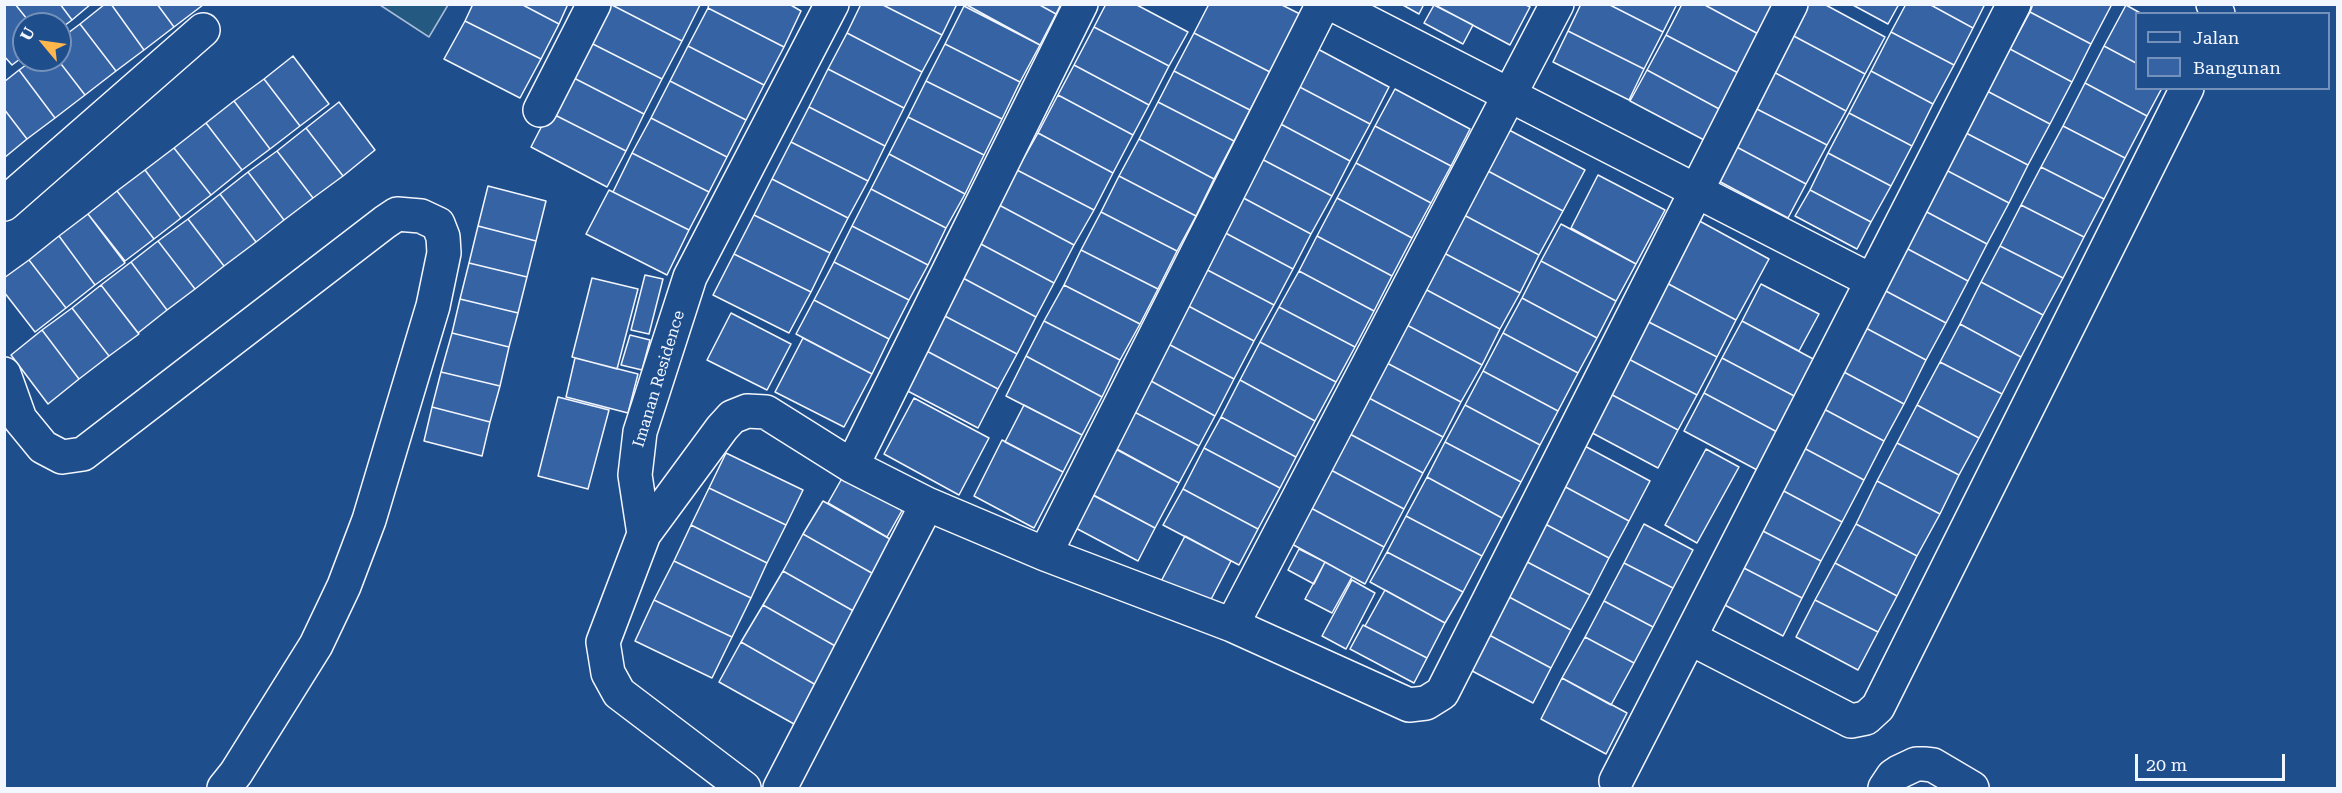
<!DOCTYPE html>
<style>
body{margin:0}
#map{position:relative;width:2342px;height:793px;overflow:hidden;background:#1f4e8c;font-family:"Roboto Serif",serif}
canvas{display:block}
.frame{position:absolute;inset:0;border:6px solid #f2f6ff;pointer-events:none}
.legend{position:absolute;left:2135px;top:12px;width:195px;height:78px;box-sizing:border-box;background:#1f4e8c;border:2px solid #7391ba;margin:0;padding:8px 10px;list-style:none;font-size:18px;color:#f2f6ff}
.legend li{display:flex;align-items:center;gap:12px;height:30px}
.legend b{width:30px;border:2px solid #7391ba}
.north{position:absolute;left:12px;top:12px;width:60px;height:60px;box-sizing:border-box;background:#1f4e8c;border:2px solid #7391ba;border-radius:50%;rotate:299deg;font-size:16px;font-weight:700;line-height:24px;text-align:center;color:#f2f6ff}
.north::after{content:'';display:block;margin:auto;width:21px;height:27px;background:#ffb74d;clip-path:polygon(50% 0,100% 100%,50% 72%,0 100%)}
.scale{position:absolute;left:2135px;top:754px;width:150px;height:27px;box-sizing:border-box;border:3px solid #f2f6ff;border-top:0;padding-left:8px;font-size:18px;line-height:21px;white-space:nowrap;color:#f2f6ff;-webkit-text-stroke:4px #1f4e8c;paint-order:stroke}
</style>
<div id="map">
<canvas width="2342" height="793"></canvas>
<div class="frame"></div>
<ul class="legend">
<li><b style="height:8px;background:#1f4e8c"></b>Jalan</li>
<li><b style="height:16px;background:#3563a3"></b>Bangunan</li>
</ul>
<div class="north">U</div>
<div class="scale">20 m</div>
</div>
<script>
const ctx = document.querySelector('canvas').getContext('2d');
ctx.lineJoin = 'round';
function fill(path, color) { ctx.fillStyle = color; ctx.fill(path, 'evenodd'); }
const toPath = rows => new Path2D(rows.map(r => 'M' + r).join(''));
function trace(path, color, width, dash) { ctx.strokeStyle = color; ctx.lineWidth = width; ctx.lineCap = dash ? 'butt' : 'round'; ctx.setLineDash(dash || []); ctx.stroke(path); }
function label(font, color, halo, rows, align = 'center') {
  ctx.font = font + ' "Roboto Serif",serif'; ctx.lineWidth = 4.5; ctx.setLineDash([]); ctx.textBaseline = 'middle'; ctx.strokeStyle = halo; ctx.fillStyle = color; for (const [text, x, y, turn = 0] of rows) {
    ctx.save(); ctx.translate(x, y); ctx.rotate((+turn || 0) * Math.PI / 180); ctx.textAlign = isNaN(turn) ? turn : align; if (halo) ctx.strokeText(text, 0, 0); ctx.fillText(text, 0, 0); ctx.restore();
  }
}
const green = toPath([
 [380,5,448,5,429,37,380,5]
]);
fill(green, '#245a82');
trace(green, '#a8bbd7', 1.5);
const building = toPath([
 [4,4,15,4,31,24,24,24,24,56,12,65,4,56,4,4],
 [15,4,60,4,72,20,60,29,60,24,31,24,15,4],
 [60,4,91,4,72,20,60,4],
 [105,4,111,4,144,50,116,71,80,24,105,4],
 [111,4,157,4,174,27,144,50,111,4],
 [157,4,203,4,203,5,174,27,157,4],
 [473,4,521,4,559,24,541,59,465,21,473,4],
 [521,4,568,4,559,24,521,4],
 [604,4,610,4,682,41,662,79,585,40,604,4],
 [610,4,699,4,700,5,682,41,610,4],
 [709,4,789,4,801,11,784,47,708,8,709,4],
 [861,4,881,4,942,35,922,72,847,33,861,4],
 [881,4,957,4,942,35,881,4],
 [965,4,1038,4,1056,14,1040,45,965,4],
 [1038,4,1061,4,1056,14,1038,4],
 [1106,4,1135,4,1188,32,1169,66,1094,27,1106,4],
 [1209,4,1280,4,1300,14,1270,72,1194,33,1209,4],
 [1401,4,1424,4,1419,14,1401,4],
 [1524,4,1530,7,1510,45,1435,5,1524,4],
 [1581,4,1608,4,1663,32,1644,69,1568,31,1581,4],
 [1608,4,1677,4,1663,32,1608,4],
 [1682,4,1703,4,1762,36,1742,75,1666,35,1682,4],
 [1703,4,1779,4,1762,36,1703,4],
 [1805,4,1824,4,1885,37,1865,74,1790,34,1805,4],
 [1851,4,1899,4,1888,24,1851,4],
 [1906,4,1929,4,1973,28,1954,65,1891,32,1906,4],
 [1929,4,1985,4,1973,28,1929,4],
 [2033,4,2112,4,2091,44,2030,12,2033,4],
 [1434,5,1473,25,1463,44,1424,23,1434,5],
 [2126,5,2142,14,2136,14,2136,63,2104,46,2126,5],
 [964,6,1040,45,1020,82,945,44,964,6],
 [708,8,784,47,764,85,688,46,708,8],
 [2030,12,2091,44,2072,82,2010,49,2030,12],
 [465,21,541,59,520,98,444,59,465,21],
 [80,24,116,71,85,95,58,60,60,60,60,39,80,24],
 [1094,27,1169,66,1149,105,1074,65,1094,27],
 [1568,31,1644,69,1629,100,1553,62,1568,31],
 [1891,32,1954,65,1933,104,1871,71,1891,32],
 [847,33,922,72,904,108,828,69,847,33],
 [1194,33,1270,72,1250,110,1174,71,1194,33],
 [1790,34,1865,74,1846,111,1770,70,1790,34],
 [1666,35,1742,75,1723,111,1647,70,1666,35],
 [585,40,662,79,644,114,568,75,585,40],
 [945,44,1020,82,1002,119,926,81,945,44],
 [688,46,764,85,746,120,670,81,688,46],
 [2104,46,2136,63,2136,88,2162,88,2147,116,2085,83,2104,46],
 [1314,47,1389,87,1370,124,1294,84,1314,47],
 [2010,49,2072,82,2050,124,1987,91,2010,49],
 [293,56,329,104,300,126,264,79,293,56],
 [33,60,58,60,85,95,55,118,19,70,33,60],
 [1074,65,1149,105,1133,135,1058,95,1074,65],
 [828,69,904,108,885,146,809,107,828,69],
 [19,70,55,118,27,139,4,109,4,82,19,70],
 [1647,70,1723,111,1706,141,1630,101,1647,70],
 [1770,70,1846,111,1827,145,1751,106,1770,70],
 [1174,71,1250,110,1234,141,1158,102,1174,71],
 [1871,71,1933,104,1912,146,1849,113,1871,71],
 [568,75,644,114,626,151,549,112,568,75],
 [264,79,300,126,270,149,234,101,264,79],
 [670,81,746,120,727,157,651,118,670,81],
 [926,81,1002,119,984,155,908,117,926,81],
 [2085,83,2147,116,2125,158,2063,126,2085,83],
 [1294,84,1370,124,1350,161,1275,121,1294,84],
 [1395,89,1470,129,1451,166,1375,126,1395,89],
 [1987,91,2050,124,2028,165,1966,133,1987,91],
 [1058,95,1133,135,1113,173,1038,133,1058,95],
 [234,101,270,149,242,170,206,123,234,101],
 [339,102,375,150,343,176,306,128,339,102],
 [1158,102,1234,141,1214,179,1139,139,1158,102],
 [1751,106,1827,145,1806,184,1731,144,1751,106],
 [809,107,885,146,868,181,791,142,809,107],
 [4,109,27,139,4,158,4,109],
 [549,112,626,151,607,187,531,147,549,112],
 [1849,113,1912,146,1891,186,1828,153,1849,113],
 [908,117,984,155,965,194,889,154,908,117],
 [651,118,727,157,709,192,632,153,651,118],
 [1275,121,1350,161,1332,196,1256,156,1275,121],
 [206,123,242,170,211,195,174,148,206,123],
 [1375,126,1451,166,1431,203,1356,163,1375,126],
 [2063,126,2125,158,2104,199,2041,167,2063,126],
 [306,128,343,176,313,198,277,151,306,128],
 [1509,130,1585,170,1563,211,1488,171,1509,130],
 [1038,133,1113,173,1094,210,1017,170,1038,133],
 [1966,133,2028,165,2009,203,1946,170,1966,133],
 [1139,139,1214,179,1196,216,1119,176,1139,139],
 [791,142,868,181,848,218,772,179,791,142],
 [1731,144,1806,184,1788,218,1713,178,1731,144],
 [174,148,211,195,181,218,145,170,174,148],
 [277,151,313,198,284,220,248,172,277,151],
 [632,153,709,192,689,230,613,192,632,153],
 [1828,153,1891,186,1871,222,1810,190,1828,153],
 [889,154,965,194,946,228,871,189,889,154],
 [1256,156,1332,196,1311,234,1236,194,1256,156],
 [1356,163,1431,203,1412,238,1337,198,1356,163],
 [2041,167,2104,199,2084,237,2021,205,2041,167],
 [145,170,181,218,154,239,117,191,145,170],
 [1017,170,1094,210,1074,245,999,205,1017,170],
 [1946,170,2009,203,1987,244,1925,211,1946,170],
 [1488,171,1563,211,1539,255,1464,215,1488,171],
 [248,172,284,220,256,242,220,194,248,172],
 [1598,175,1665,210,1636,264,1571,228,1598,175],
 [1119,176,1196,216,1177,251,1101,212,1119,176],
 [772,179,848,218,830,253,754,215,772,179],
 [488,186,546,201,536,241,478,226,488,186],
 [871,189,946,228,928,265,852,226,871,189],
 [609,190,689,230,667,275,586,234,609,190],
 [1810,190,1871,222,1857,249,1795,216,1810,190],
 [117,191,154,239,125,261,88,214,117,191],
 [220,194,256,242,224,266,188,219,220,194],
 [1236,194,1311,234,1293,269,1218,229,1236,194],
 [1337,198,1412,238,1392,276,1317,236,1337,198],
 [999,205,1074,245,1054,283,979,243,999,205],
 [2021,205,2084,237,2063,278,2000,246,2021,205],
 [1925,211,1987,244,1968,281,1906,248,1925,211],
 [1101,212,1177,251,1158,289,1081,250,1101,212],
 [88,214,125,263,95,285,59,236,88,214],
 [754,215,830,253,811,292,734,254,754,215],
 [1464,215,1539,255,1520,293,1444,253,1464,215],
 [1694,218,1769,259,1736,320,1661,280,1694,218],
 [188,219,224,266,195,289,158,241,188,219],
 [1561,224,1636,264,1616,301,1541,261,1561,224],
 [478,226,536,241,527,277,469,263,478,226],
 [852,226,928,265,909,300,834,262,852,226],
 [1218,229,1293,269,1274,305,1198,265,1218,229],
 [59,236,95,285,66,308,29,260,59,236],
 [1317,236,1392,276,1374,311,1299,271,1317,236],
 [158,241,195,289,167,310,131,262,158,241],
 [979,243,1054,283,1036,317,961,277,979,243],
 [2000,246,2063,278,2043,315,1981,282,2000,246],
 [1906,248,1968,281,1946,323,1884,290,1906,248],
 [1081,250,1158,289,1140,324,1064,285,1081,250],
 [1444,253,1520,293,1500,329,1425,289,1444,253],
 [734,254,811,292,789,333,713,295,734,254],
 [29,260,66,308,35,332,4,292,4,278,29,260],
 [1541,261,1616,301,1597,338,1522,298,1541,261],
 [131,262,167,310,138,333,101,285,131,262],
 [834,262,909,300,889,339,814,300,834,262],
 [469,263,527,277,518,313,460,299,469,263],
 [1198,265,1274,305,1254,341,1179,301,1198,265],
 [1299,271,1374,311,1355,347,1279,307,1299,271],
 [645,275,663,279,649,334,631,330,645,275],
 [961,277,1036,317,1017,354,941,314,961,277],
 [592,278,638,289,617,369,572,357,592,278],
 [1661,280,1736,320,1717,357,1641,318,1661,280],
 [1981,282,2043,315,2021,357,1960,324,1981,282],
 [1761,284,1819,314,1799,351,1742,321,1761,284],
 [101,285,139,334,109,356,72,308,101,285],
 [1064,285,1140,324,1120,360,1044,321,1064,285],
 [1425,289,1500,329,1482,365,1405,324,1425,289],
 [1884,290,1946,323,1926,360,1864,327,1884,290],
 [1522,298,1597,338,1578,373,1503,333,1522,298],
 [460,299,518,313,509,347,452,333,460,299],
 [814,300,889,339,872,374,796,334,814,300],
 [1179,301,1254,341,1234,379,1159,339,1179,301],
 [1279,307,1355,347,1336,382,1260,342,1279,307],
 [72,308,109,356,79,379,42,330,72,308],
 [731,313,791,344,767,390,707,360,731,313],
 [941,314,1017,354,998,389,923,349,941,314],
 [1641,318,1717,357,1697,395,1621,355,1641,318],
 [1044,321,1120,360,1102,397,1026,356,1044,321],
 [1742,321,1817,361,1798,398,1722,358,1742,321],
 [1405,324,1482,365,1461,402,1385,362,1405,324],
 [1960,324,2021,357,2002,394,1940,362,1960,324],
 [1864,327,1926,360,1904,404,1842,371,1864,327],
 [42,330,79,379,48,404,11,355,42,330],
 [452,333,509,347,500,386,441,372,452,333],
 [1503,333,1578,373,1558,411,1483,371,1503,333],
 [630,335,650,340,642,370,621,365,630,335],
 [803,338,872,374,844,427,775,392,803,338],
 [1159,339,1234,379,1215,416,1140,375,1159,339],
 [1260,342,1336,382,1315,421,1240,380,1260,342],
 [923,349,998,389,978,428,902,388,923,349],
 [1621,355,1697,395,1678,430,1603,390,1621,355],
 [1026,356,1102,397,1082,435,1006,396,1026,356],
 [575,358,638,374,628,413,566,397,575,358],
 [1722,358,1798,398,1779,433,1704,393,1722,358],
 [1385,362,1461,402,1443,437,1367,397,1385,362],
 [1940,362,2002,394,1979,438,1917,405,1940,362],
 [1483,371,1558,411,1540,445,1465,405,1483,371],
 [1842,371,1904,404,1884,441,1822,408,1842,371],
 [441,372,500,386,490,422,432,407,441,372],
 [1140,375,1215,416,1199,446,1123,406,1140,375],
 [1240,380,1315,421,1296,457,1221,417,1240,380],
 [1603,390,1678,430,1658,468,1583,428,1603,390],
 [1704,393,1779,433,1759,471,1684,431,1704,393],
 [558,397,609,410,588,489,538,476,558,397],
 [1367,397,1443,437,1423,473,1348,433,1367,397],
 [914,398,989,438,959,495,884,454,914,398],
 [1024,405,1082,435,1063,472,1005,442,1024,405],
 [1465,405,1540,445,1521,482,1445,442,1465,405],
 [1917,405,1979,438,1959,475,1897,443,1917,405],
 [1123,406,1199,446,1179,483,1104,442,1123,406],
 [432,407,490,422,482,456,424,441,432,407],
 [1822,408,1884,441,1864,480,1802,447,1822,408],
 [1221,417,1296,457,1280,488,1204,448,1221,417],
 [1348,433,1423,473,1404,509,1329,469,1348,433],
 [1002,440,1063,472,1034,528,974,496,1002,440],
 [1445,442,1521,482,1502,518,1427,477,1445,442],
 [1897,443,1959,475,1940,514,1877,481,1897,443],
 [1581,444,1650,481,1629,521,1560,484,1581,444],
 [1110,446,1179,483,1155,528,1086,491,1110,446],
 [1802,447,1864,480,1842,522,1780,489,1802,447],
 [1204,448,1280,488,1258,529,1183,489,1204,448],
 [1706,449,1739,467,1697,543,1665,525,1706,449],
 [726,453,803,490,786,525,709,488,726,453],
 [1329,469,1404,509,1384,547,1309,507,1329,469],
 [845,473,904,507,887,537,828,503,845,473],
 [1427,477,1502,518,1482,556,1406,516,1427,477],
 [1877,481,1940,514,1917,556,1856,524,1877,481],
 [1560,484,1629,521,1609,558,1534,518,1560,484],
 [709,488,786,525,767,563,691,525,709,488],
 [1183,489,1258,529,1239,565,1163,525,1183,489],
 [1780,489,1842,522,1821,561,1759,529,1780,489],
 [1087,492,1155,528,1138,561,1070,525,1087,492],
 [823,501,897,543,877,576,803,534,823,501],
 [1309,507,1384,547,1365,584,1290,543,1309,507],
 [1406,516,1482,556,1463,592,1387,552,1406,516],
 [1534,518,1609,558,1590,595,1514,555,1534,518],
 [1644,524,1693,550,1673,588,1624,563,1644,524],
 [1856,524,1917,556,1897,596,1835,563,1856,524],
 [691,525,767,563,751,598,674,561,691,525],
 [1759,529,1821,561,1802,598,1740,566,1759,529],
 [803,534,877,576,857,613,783,571,803,534],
 [1185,536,1231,561,1205,611,1158,587,1185,536],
 [1299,549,1325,562,1314,584,1288,570,1299,549],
 [1387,552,1463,592,1445,623,1370,582,1387,552],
 [1514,555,1590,595,1571,630,1496,590,1514,555],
 [674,561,751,598,732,637,654,600,674,561],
 [1325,562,1352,577,1332,613,1305,599,1325,562],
 [1624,563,1673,588,1653,627,1604,601,1624,563],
 [1835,563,1897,596,1878,632,1815,600,1835,563],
 [1740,566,1802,598,1783,636,1721,603,1740,566],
 [783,571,857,613,837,647,763,605,783,571],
 [1352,580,1375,593,1346,649,1322,636,1352,580],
 [1385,590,1445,623,1427,658,1365,626,1385,590],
 [1496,590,1571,630,1551,668,1476,628,1496,590],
 [654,600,732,637,712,678,635,641,654,600],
 [1815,600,1878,632,1858,670,1796,637,1815,600],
 [1604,601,1653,627,1634,663,1585,637,1604,601],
 [763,605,837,647,816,685,741,642,763,605],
 [1363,625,1427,658,1414,683,1350,649,1363,625],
 [1476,628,1551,668,1533,703,1457,663,1476,628],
 [1585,637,1634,663,1611,705,1562,678,1585,637],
 [741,642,816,685,794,724,719,682,741,642],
 [1562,678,1627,713,1606,754,1541,719,1562,678]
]);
fill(building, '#3563a3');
trace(building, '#f2f6ff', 1.5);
const minor = toPath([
 [1332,4,1872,281],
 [2213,4,2218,14],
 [540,110,594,4],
 [4,204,203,30],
 [4,374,20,419,43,447,62,457,83,454,385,222,397,214,421,216,438,224,443,237,444,253,433,306,369,520,344,586,316,645,236,773,224,788],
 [852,466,1081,4],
 [644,534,722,428,732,417,747,411,766,412,852,466,927,504,1045,554,1232,625,1409,705,1426,703,1442,693,1791,4],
 [1045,554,1323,4],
 [1232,625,1557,4],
 [1690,638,1851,721,1866,718,1878,707,2187,88],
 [1616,781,2014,4],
 [744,788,619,693,608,673,603,642,644,534,635,475,640,432,690,277,832,4],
 [780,788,927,504],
 [1885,788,1893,776,1899,772,1916,764,1924,764,1933,765,1972,788]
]);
trace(minor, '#f2f6ff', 36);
trace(minor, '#1f4e8c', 33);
label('16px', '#f2f6ff', '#1f4e8c', [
 ["Imanan Residence",659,379,-73]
]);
</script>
